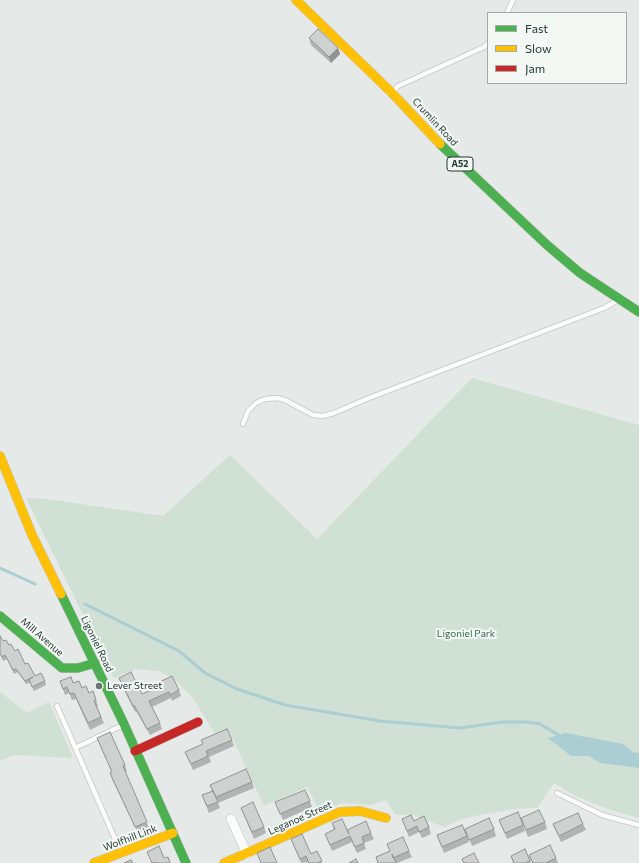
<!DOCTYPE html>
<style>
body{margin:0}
#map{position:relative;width:639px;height:863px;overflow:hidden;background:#e5e9e7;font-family:Commissioner,sans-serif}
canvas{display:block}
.legend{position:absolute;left:487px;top:12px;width:140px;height:72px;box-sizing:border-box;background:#f3f8f5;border:1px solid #a1aca8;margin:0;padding:5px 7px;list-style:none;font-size:12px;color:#253a34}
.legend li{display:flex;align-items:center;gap:8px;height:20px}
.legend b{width:20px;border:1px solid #a1aca8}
</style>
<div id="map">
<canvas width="639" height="863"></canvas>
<ul class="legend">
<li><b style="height:5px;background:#4caf50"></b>Fast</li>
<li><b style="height:5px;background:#ffc107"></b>Slow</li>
<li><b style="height:5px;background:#c62828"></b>Jam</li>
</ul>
</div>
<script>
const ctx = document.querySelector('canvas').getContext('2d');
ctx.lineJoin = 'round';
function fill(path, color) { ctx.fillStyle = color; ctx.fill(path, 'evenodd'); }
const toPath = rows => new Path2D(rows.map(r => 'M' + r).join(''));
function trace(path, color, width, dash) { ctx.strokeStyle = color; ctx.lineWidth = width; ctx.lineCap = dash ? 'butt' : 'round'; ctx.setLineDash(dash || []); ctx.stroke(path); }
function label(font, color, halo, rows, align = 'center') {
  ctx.font = font + ' Commissioner,sans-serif'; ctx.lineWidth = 4; ctx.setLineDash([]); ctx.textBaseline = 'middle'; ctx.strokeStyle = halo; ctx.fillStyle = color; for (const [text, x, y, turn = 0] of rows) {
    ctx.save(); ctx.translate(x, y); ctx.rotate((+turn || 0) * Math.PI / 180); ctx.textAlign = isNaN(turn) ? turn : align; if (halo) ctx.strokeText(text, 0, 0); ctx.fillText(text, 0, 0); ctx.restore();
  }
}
fill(toPath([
 [472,378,639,425,639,818,614,811,575,796,554,783,537,808,513,809,465,818,444,827,413,815,396,815,386,800,371,805,342,803,320,812,307,787,264,806,230,733,218,739,193,698,174,679,158,671,135,669,114,678,26,498,47,499,163,516,230,455,317,539],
 [0,692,27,713,49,702,73,758,14,755,0,761]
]), '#d0e0d4');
fill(toPath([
 [566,733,623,744,633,752,639,753,639,768,600,763,589,756,571,756,548,738]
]), '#aaced2');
trace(toPath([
 [0,568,35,584],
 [85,604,179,651,205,673,237,689,285,705,380,721,460,728,502,722,527,722,540,724,560,736]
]), '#aaced2', 3);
const lane = toPath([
 [507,13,513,0],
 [393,92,398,86,484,47,488,43],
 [243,424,248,411,256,403,265,399,277,398,285,400,313,415,323,416,334,413,369,398,604,308,618,300],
 [57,706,115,839],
 [75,748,123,725],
 [557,793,602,815,639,825]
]);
const street = toPath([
 [231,819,247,854]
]);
const fast = toPath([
 [440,144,547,245,580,273,639,312],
 [61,594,124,724,186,863],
 [0,616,62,668,78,668,95,663]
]);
const slow = toPath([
 [296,0,392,93,440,144],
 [0,456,32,535,61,594],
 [94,863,173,833],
 [224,863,340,812,360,811,386,818]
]);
const jam = toPath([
 [135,751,198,722]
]);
trace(lane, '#c2c6c4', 6);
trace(street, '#c2c6c4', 10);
trace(fast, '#c1c6c4', 10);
trace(slow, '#c1c6c4', 10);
trace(jam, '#c1c6c4', 10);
trace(lane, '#fbfcfb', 4.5);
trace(street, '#fbfcfb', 9);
trace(fast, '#4caf50', 9);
trace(slow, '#ffc107', 9);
trace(jam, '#c62828', 9);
fill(toPath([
 [309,38,338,48,340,54,331,63,311,45],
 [0,636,3,641,9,645,15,651,35,676,45,681,46,685,34,691,30,683,26,684,18,672,14,674,7,659,3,661,0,654],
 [119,678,142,694,179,690,181,696,172,701,171,698,152,707,160,723,162,729,150,735,136,711,135,712,121,684],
 [60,681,73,683,89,693,93,691,98,706,97,707,104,723,90,730,76,699,72,700,69,693,65,695],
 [97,738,125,765,127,771,125,772,149,828,138,833,112,779,110,773,112,772],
 [232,740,234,746,209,757,211,762,193,770,185,752,203,744],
 [252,782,254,788,218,803,220,808,209,813,202,795,212,791,210,785],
 [310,801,312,807,283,820,275,802],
 [241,808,264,827,266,833,254,839],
 [521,818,545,822,547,829,528,837],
 [402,819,414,821,429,827,431,834,422,838,419,832,409,837],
 [499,820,523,825,525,831,507,839],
 [332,823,347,831,371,833,374,839,364,843,366,849,357,853,352,842,332,851,325,834,334,830],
 [553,824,583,824,586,830,561,842],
 [465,829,494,829,496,836,472,846],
 [437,835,467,836,469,842,444,853],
 [291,839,311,854,317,851,322,863,308,863,308,862,301,863],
 [387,844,409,851,412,857,397,863,378,863,376,857,390,851],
 [525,849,531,863,513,863,511,856],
 [529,855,556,858,558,863,532,863]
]), '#b0b5b3');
fill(toPath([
 [338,48,340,54,331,63,329,57]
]), '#909392');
const building = toPath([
 [318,29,338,48,329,57,309,38,318,29],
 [0,636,3,641,6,640,9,645,11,644,15,651,18,649,25,664,28,663,35,676,41,673,45,681,32,687,29,679,33,677,25,681,16,669,13,670,5,655,2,657,0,653,0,636],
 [131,672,142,694,156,688,155,684,172,676,179,690,170,695,169,692,149,701,160,723,147,729,134,705,133,706,119,678,131,672],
 [71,677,73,683,79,681,82,688,86,686,89,693,93,691,96,700,94,701,101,717,88,723,74,693,70,694,67,687,63,689,60,681,71,677],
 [227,729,232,740,206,751,208,756,191,764,185,752,203,744,201,740,227,729],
 [110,732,125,765,123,766,147,822,135,827,110,773,112,772,97,738,110,732],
 [246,769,252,782,216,797,210,785,246,769],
 [305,790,310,801,280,814,275,802,305,790],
 [213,791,218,802,207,806,202,795,213,791],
 [253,802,264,827,252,832,241,808,253,802],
 [539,810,545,822,526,830,521,818,539,810],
 [518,812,523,825,505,833,499,820,518,812],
 [578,813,583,824,559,836,553,824,578,813],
 [411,815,414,821,424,816,429,827,419,832,417,826,407,831,402,819,411,815],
 [489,818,494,829,469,840,465,829,489,818],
 [342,819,349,834,347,830,366,821,371,833,362,837,364,843,355,847,350,836,330,845,325,834,335,829,332,823,342,819],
 [462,825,467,836,442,847,437,835,462,825],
 [302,834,311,854,317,851,322,861,317,863,309,863,306,856,300,859,291,839,302,834],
 [403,837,409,851,393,858,392,854,396,863,378,863,376,857,390,851,387,844,403,837],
 [550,845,556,858,546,863,533,863,529,855,550,845],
 [159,846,164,858,168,857,170,863,156,863,156,862,152,863,147,852,159,846],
 [270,847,277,863,261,863,257,853,270,847],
 [525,849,530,861,525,863,514,863,511,856,525,849],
 [474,853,479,863,464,863,462,859,474,853],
 [356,859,358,863,349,863,356,859],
 [131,860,133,863,124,863,131,860]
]);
fill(building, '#cdd2d0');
trace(building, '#909392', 1);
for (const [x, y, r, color] of [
 [99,686,4,"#687773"]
]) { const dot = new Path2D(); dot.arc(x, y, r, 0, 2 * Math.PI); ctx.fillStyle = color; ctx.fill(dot); trace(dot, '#f3f8f5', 1.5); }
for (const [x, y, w] of [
 [460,164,26]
]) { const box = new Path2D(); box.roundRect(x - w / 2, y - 7, w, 14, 3); ctx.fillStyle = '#f3f8f5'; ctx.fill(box); trace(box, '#253a34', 1); }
label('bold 9px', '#253a34', null, [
 ["A52",460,164]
]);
label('10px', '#253a34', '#f3f8f5', [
 ["Crumlin Road",435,122,47],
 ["Mill Avenue",42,637,41],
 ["Ligoniel Road",97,644,64],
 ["Leganoe Street",300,818,-24],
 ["Wolfhill Link",130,838,-21]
]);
label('10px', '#346c48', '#f3f8f5', [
 ["Ligoniel Park",466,634]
]);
label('10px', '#253a34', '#f3f8f5', [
 ["Lever Street",107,686]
], 'left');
</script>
